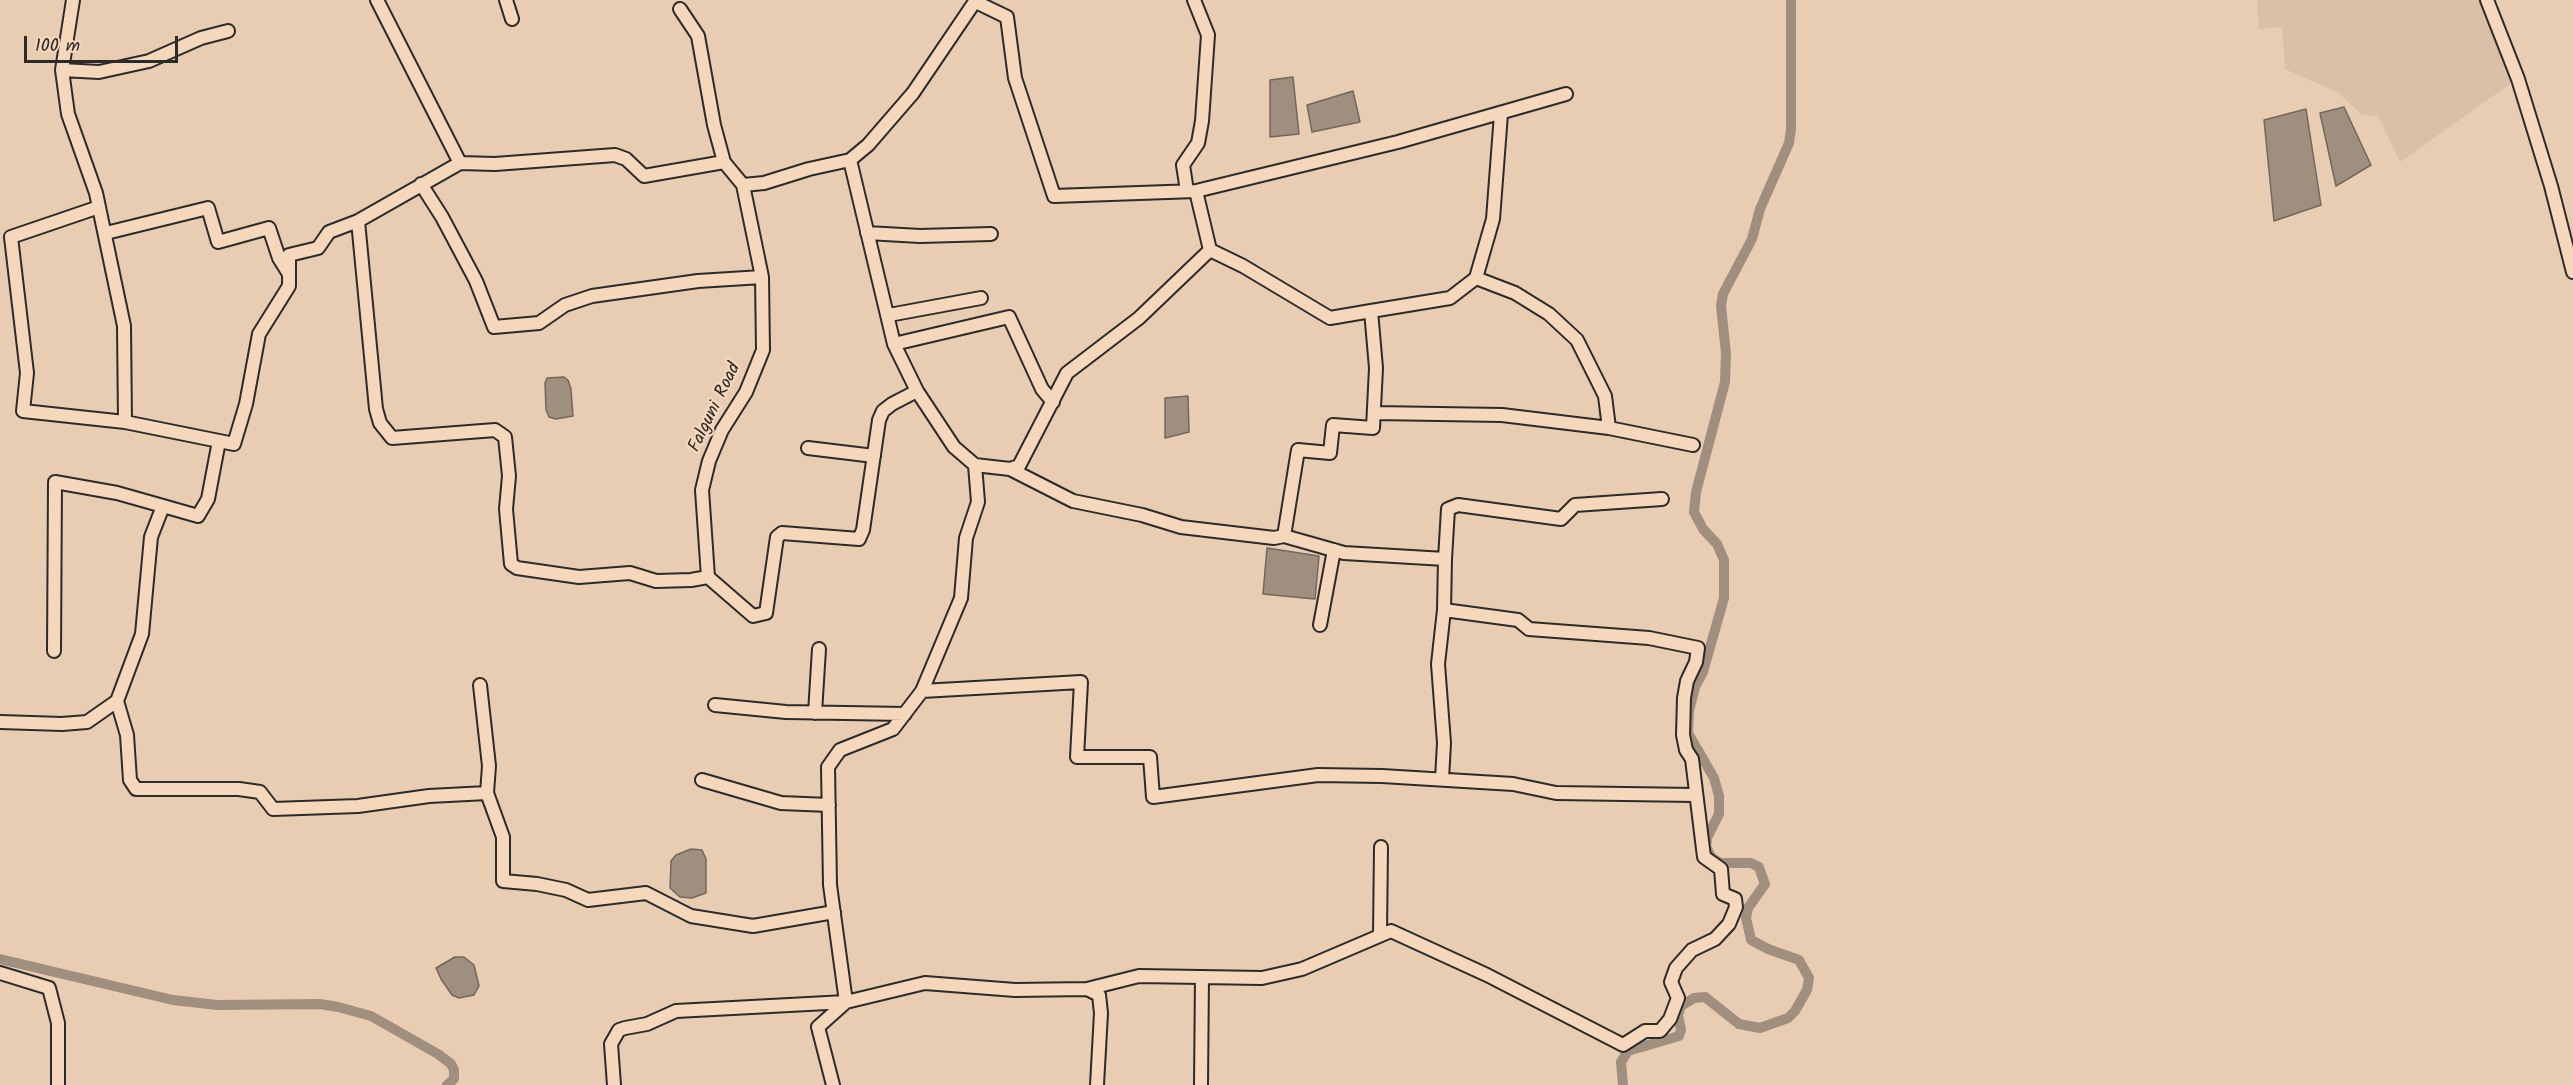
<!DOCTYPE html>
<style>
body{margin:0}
#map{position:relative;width:2573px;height:1085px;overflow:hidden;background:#e9cdb2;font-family:Kalam,sans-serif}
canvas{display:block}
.scale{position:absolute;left:24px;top:36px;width:154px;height:27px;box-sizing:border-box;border:3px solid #2b2b2b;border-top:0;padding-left:8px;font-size:18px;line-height:21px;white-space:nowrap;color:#2b2b2b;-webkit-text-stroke:4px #f5d7bb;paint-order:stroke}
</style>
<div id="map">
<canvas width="2573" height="1085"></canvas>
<div class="scale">100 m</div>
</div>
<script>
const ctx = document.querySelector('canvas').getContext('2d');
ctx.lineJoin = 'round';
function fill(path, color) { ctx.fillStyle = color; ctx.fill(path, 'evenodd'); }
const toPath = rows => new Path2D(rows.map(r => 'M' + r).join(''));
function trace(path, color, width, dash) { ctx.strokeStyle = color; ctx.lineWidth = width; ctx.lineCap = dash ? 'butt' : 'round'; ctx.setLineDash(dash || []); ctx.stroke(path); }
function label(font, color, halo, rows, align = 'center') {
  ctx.font = font + ' Kalam,sans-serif'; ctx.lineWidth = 4.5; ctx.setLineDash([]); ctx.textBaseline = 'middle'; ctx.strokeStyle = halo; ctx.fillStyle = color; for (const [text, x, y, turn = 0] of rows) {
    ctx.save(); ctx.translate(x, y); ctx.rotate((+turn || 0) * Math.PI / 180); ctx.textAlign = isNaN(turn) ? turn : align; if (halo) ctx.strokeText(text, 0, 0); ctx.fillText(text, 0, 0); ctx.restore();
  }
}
fill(toPath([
 [2257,0,2482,0,2513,82,2400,162,2378,116,2362,115,2337,92,2285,69,2282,27,2259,29]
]), '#d9c0a7');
const water = toPath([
 [1293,77,1299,134,1270,137,1270,80,1293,77],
 [1353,91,1360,122,1312,132,1307,105,1353,91],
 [2344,107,2371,165,2336,186,2320,113,2344,107],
 [2306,109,2321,205,2274,221,2264,120,2306,109],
 [564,377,568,380,571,389,573,416,556,419,549,417,546,410,545,383,547,378,564,377],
 [1188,396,1189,432,1165,438,1165,398,1188,396],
 [1267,548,1319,556,1315,599,1263,594,1267,548],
 [691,849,702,850,706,859,706,893,692,898,680,897,670,888,671,861,676,855,691,849],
 [455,957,464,957,474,965,479,986,474,995,459,998,452,995,441,979,436,968,455,957]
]);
fill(water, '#a08f7f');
trace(water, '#71675d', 1.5);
trace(toPath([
 [0,959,173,1000,217,1005,320,1004,338,1007,371,1016,438,1054,451,1064,454,1070,454,1079,447,1085],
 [1623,1085,1621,1062,1628,1051,1679,1036,1681,1030,1678,1015,1681,1006,1694,998,1705,997,1739,1024,1760,1028,1788,1018,1795,1011,1807,990,1809,978,1799,960,1768,949,1751,940,1746,918,1748,908,1765,884,1762,876,1759,867,1751,863,1721,863,1712,858,1706,847,1707,838,1719,814,1719,796,1714,778,1688,733,1689,711,1695,687,1703,672,1724,598,1724,560,1717,544,1703,529,1694,512,1696,492,1725,382,1726,353,1721,306,1723,294,1752,239,1760,209,1789,143,1791,129,1791,0]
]), '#a08f7f', 10);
const minor = toPath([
 [73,0,62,70,68,114,96,193,124,326,125,422,234,444,246,404,259,334,289,286,289,255,318,248,329,232,358,221,460,163,495,164,615,155,626,159,644,176,724,162,743,185,764,183,809,169,850,160],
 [377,0,460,163],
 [506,0,512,19],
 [2487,0,2518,79,2551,186,2573,272],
 [976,2,1007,17,1015,78,1054,196,1196,191,1398,142,1566,94],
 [680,9,698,36,714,125,724,162],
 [62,70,99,72,149,61,201,38,228,31],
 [421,184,442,217,476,281,494,327,539,323,565,305,592,296,698,281,762,277],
 [1187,191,1183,165,1198,143,1202,121,1208,35,1194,0],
 [99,207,11,237,27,373,23,411,125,422],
 [358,221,376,409,380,423,392,438,495,430,505,437,509,476,506,509,511,564,517,568,579,577,630,573,656,581,691,580,708,577,753,616,766,613,777,537,782,533,859,539,863,530,879,420,883,411,892,404,917,391],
 [106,233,208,208,218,242,269,228,279,258,289,274],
 [867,233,920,236,991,234],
 [1210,250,1243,266,1330,318,1371,311],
 [1476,278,1515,293,1549,314,1577,340,1605,396,1609,428],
 [889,315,981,298],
 [894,344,1009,317,1042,389,1053,402],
 [1375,413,1502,415,1609,428,1693,445],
 [808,448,874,456],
 [975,465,1010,469,1019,466,1067,373,1139,318,1210,250,1196,191],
 [1284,536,1298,450,1330,453,1333,425,1373,428,1376,368,1371,311,1450,298,1476,278,1493,219,1501,114],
 [1445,559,1448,509,1458,505,1561,519,1575,505,1662,499],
 [708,577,702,490,709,461,722,430,746,392,763,350,762,277,743,185],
 [1320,625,1334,550],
 [54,651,55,482,117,493,163,506],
 [480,685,489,766,487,793],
 [922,691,1081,682,1077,757,1150,757,1153,797,1318,775,1382,776,1513,784,1556,793,1694,795],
 [117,701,127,735,130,780,136,789,239,789,260,792,273,809,358,806,429,796,487,793,503,837,503,881,537,884,566,890,588,900,646,893,691,916,753,926,834,912],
 [715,705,786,712,905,714],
 [815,713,819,649],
 [0,722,62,724,87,722,117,701,142,634,151,537,163,506,198,516,208,499,219,441],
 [1442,779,1444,743,1438,664,1444,610],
 [702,780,781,803,829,805],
 [1380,934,1381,847],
 [0,973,49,988,58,1023,58,1085],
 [1087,989,1099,995,1101,1013,1097,1085],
 [614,1085,611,1044,619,1030,625,1028,647,1024,676,1011,846,1002,830,885,828,767,840,750,893,729,922,691,961,598,966,538,978,502,975,465,954,447,917,391,894,344,850,160,868,145,913,93,976,0],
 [833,1085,818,1027,846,1002,925,983,1015,990,1087,989,1139,976,1262,978,1302,969,1391,931,1487,975,1623,1045,1645,1031,1660,1031,1670,1019,1678,998,1671,982,1676,968,1692,950,1715,939,1729,924,1736,907,1735,899,1723,894,1721,869,1704,857,1692,759,1686,750,1683,735,1684,698,1687,681,1696,662,1698,648,1649,638,1529,629,1518,620,1444,610,1445,559,1344,553,1284,536,1274,538,1181,527,1142,515,1073,501,1010,469],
 [1201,1085,1202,977]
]);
trace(minor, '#2b2b2b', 16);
trace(minor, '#f5d7bb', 12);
label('18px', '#2b2b2b', '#f5d7bb', [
 ["Falguni Road",716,408,-64]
]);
</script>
